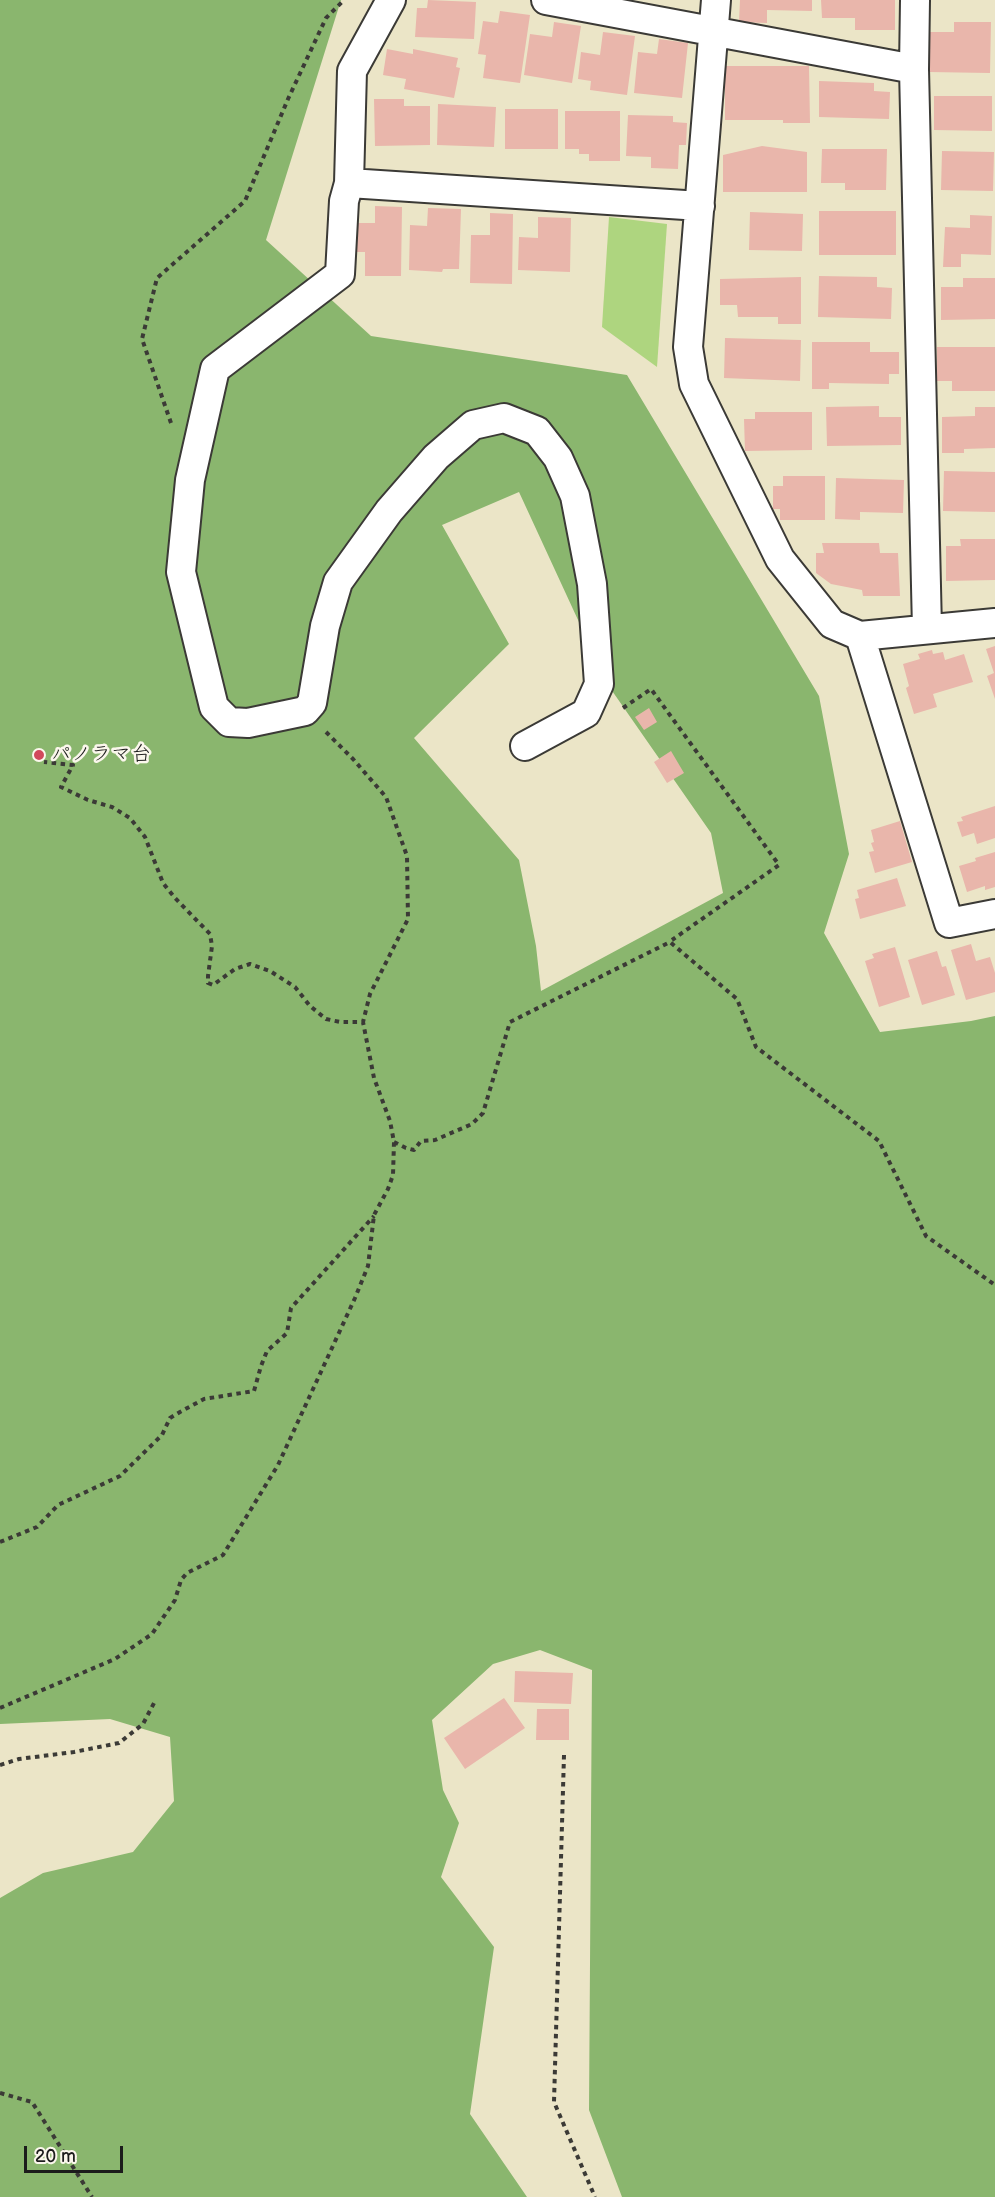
<!DOCTYPE html>
<meta charset="utf-8">
<style>
body{margin:0}
#map{position:relative;width:995px;height:2197px;overflow:hidden;background:#ebe5c7;font-family:"Balsamiq Sans",sans-serif}
canvas{display:block}
.scale{position:absolute;left:24px;top:2146px;width:99px;height:27px;box-sizing:border-box;border:3px solid #1c1c1c;border-top:0;padding-left:8px;font-size:18px;line-height:21px;white-space:nowrap;color:#1c1c1c;-webkit-text-stroke:4px #fbf7ec;paint-order:stroke}
</style>
<div id="map">
<canvas width="995" height="2197"></canvas>
<div class="scale">20 m</div>
</div>
<script>
const ctx = document.querySelector('canvas').getContext('2d');
ctx.lineJoin = 'round';
function fill(path, color) { ctx.fillStyle = color; ctx.fill(path, 'evenodd'); }
const toPath = rows => new Path2D(rows.map(r => 'M' + r).join(''));
function trace(path, color, width, dash) { ctx.strokeStyle = color; ctx.lineWidth = width; ctx.lineCap = dash ? 'butt' : 'round'; ctx.setLineDash(dash || []); ctx.stroke(path); }
function label(font, color, halo, rows, align = 'center') {
  ctx.font = font + ' "Balsamiq Sans","Klee One",sans-serif'; ctx.lineWidth = 5; ctx.setLineDash([]); ctx.textBaseline = 'middle'; ctx.strokeStyle = halo; ctx.fillStyle = color; for (const [text, x, y, turn = 0] of rows) {
    ctx.save(); ctx.translate(x, y); ctx.rotate((+turn || 0) * Math.PI / 180); ctx.textAlign = isNaN(turn) ? turn : align; if (halo) ctx.strokeText(text, 0, 0); ctx.fillText(text, 0, 0); ctx.restore();
  }
}
fill(toPath([
 [609,217,667,224,657,367,602,327]
]), '#aed57f');
fill(toPath([
 [0,0,341,0,266,240,371,336,627,375,819,696,849,854,824,933,880,1032,971,1021,995,1016,995,2197,622,2197,589,2110,592,1670,540,1650,493,1664,432,1720,443,1790,459,1823,441,1877,494,1947,470,2114,527,2197,0,2197,0,1898,43,1873,133,1852,174,1801,170,1737,110,1719,0,1724],
 [519,492,608,685,711,833,723,893,541,991,536,946,519,860,414,738,509,644,442,525]
]), '#8ab66e');
fill(toPath([
 [428,0,476,2,474,39,415,37,417,8,427,8],
 [740,0,812,0,812,11,767,10,767,23,739,22],
 [821,0,895,0,895,30,855,30,855,18,822,18],
 [500,11,530,15,520,83,483,78,486,55,478,54,483,21,498,23],
 [554,22,581,26,572,83,524,75,530,34,552,37],
 [954,22,991,22,990,73,929,72,930,32,954,32],
 [603,32,635,36,627,95,590,90,591,81,578,79,581,52,600,55],
 [659,39,688,43,682,98,634,93,638,52,657,54],
 [387,49,413,54,413,49,458,58,456,67,460,68,454,98,404,89,406,79,383,75],
 [725,66,809,66,810,123,783,123,783,120,725,120],
 [819,81,874,83,874,91,890,92,889,119,819,117],
 [934,96,992,96,992,131,934,130],
 [374,99,404,99,404,106,430,106,430,145,375,146],
 [438,104,496,107,494,147,437,145],
 [505,109,558,109,558,149,505,149],
 [565,111,620,111,620,161,589,161,589,154,579,154,579,149,565,149],
 [628,115,673,116,673,122,687,123,686,145,679,145,678,169,651,168,651,157,626,156],
 [762,146,807,152,807,192,723,192,723,155],
 [822,149,887,149,886,190,845,190,845,183,821,183],
 [942,151,994,152,993,191,941,190],
 [375,206,402,207,401,276,365,276,365,252,355,252,356,223,375,223],
 [428,208,461,209,459,269,443,269,442,272,409,270,410,225,427,226],
 [819,211,896,211,896,255,819,255],
 [750,212,803,214,802,251,749,250],
 [490,213,513,214,512,284,470,283,471,235,490,235],
 [970,215,992,216,991,255,961,254,961,267,943,267,945,227,970,228],
 [538,217,571,218,570,272,518,270,519,237,538,238],
 [819,276,877,277,877,287,892,288,891,319,818,317],
 [801,277,801,324,778,324,778,317,738,317,737,305,720,305,720,279],
 [963,278,995,278,995,319,941,320,941,287,963,287],
 [725,338,801,340,800,381,724,378],
 [812,342,870,342,870,352,899,352,899,374,889,374,889,384,829,383,829,389,812,389],
 [937,347,995,347,995,391,952,391,952,381,937,381],
 [879,406,879,417,901,417,901,445,827,446,826,407],
 [975,407,995,407,995,448,964,449,964,453,942,453,942,417,975,416],
 [755,412,812,412,812,450,745,451,744,419,755,419],
 [944,471,995,472,995,512,943,511],
 [783,476,825,476,825,520,780,520,780,509,773,509,773,486,783,486],
 [836,478,904,480,903,513,860,512,860,520,835,519],
 [960,539,995,539,995,580,946,581,946,546,961,546],
 [822,543,879,543,880,553,898,553,900,596,863,596,862,590,831,584,816,573,816,553,824,553],
 [995,646,995,699,987,676,994,673,986,649],
 [932,650,933,654,943,652,945,660,964,654,973,682,933,694,937,707,914,714,906,688,909,686,903,664,920,659,918,654],
 [649,708,657,722,644,730,635,717],
 [671,751,684,773,667,783,654,762],
 [995,806,995,838,977,844,974,833,962,837,957,822,963,821,961,817],
 [900,821,912,862,875,873,869,852,874,851,871,843,874,842,871,830],
 [995,852,995,887,985,890,985,886,967,892,959,866,976,861,975,858],
 [897,878,906,906,860,919,855,899,859,898,857,890],
 [971,944,976,961,990,957,995,973,995,992,966,1000,951,950],
 [895,947,910,997,879,1007,865,961,874,958,872,954],
 [937,951,942,967,946,966,955,995,922,1005,908,960],
 [515,1671,573,1673,571,1704,514,1702],
 [504,1698,525,1728,465,1769,444,1738],
 [537,1709,569,1709,569,1740,536,1740]
]), '#e9b6ab');
const street = toPath([
 [391,0,352,71,349,183,700,206],
 [546,0,914,69],
 [716,0,688,347,694,384,780,559,832,624,860,636,995,623],
 [915,0,914,69,927,629],
 [349,183,344,201,340,274,215,369,190,480,181,572,214,707,229,722,248,723,305,711,312,703,325,626,338,582,389,511,436,457,473,425,504,418,537,431,558,458,575,496,592,584,599,684,586,713,525,746],
 [860,636,949,923,995,914]
]);
trace(street, '#3b3a36', 32);
trace(toPath([
 [171,423,142,339,157,278,245,201,288,99,326,18,344,0],
 [623,708,651,689,779,865,672,940],
 [326,732,353,759,386,797,407,856,408,919,370,994,363,1022],
 [394,1142,406,1148,414,1150,421,1141,435,1140,472,1124,483,1113,510,1022,670,942,737,999,756,1047,879,1141,926,1236,995,1285],
 [0,1542,37,1527,58,1505,120,1476,162,1435,170,1418,180,1412,204,1399,254,1391,261,1366,267,1351,287,1333,291,1308,374,1216],
 [0,1708,115,1659,152,1634,175,1600,181,1580,187,1573,223,1555,278,1465,355,1298,368,1266,374,1215,388,1189,393,1175,394,1142,390,1121,374,1078,363,1022,340,1022,326,1019,310,1006,295,987,270,971,250,964,235,969,213,985,208,983,208,976,212,946,210,934,175,898,163,883,145,837,130,818,112,807,88,800,61,787,73,765,44,762],
 [564,1755,554,2102,595,2197],
 [0,1765,19,1759,74,1752,119,1743,143,1724,154,1703],
 [0,2093,32,2102,92,2197]
]), '#3b3a36', 4, [4.5, 4.5]);
trace(street, '#fff', 28);
for (const [x, y, r, color] of [
 [39,755,6,"#d1495b"]
]) { const dot = new Path2D(); dot.arc(x, y, r, 0, 2 * Math.PI); ctx.fillStyle = color; ctx.fill(dot); trace(dot, '#fbf7ec', 2); }
label('20px', '#1c1c1c', '#fbf7ec', [
 ["パノラマ台",51,755]
], 'left');
</script>
